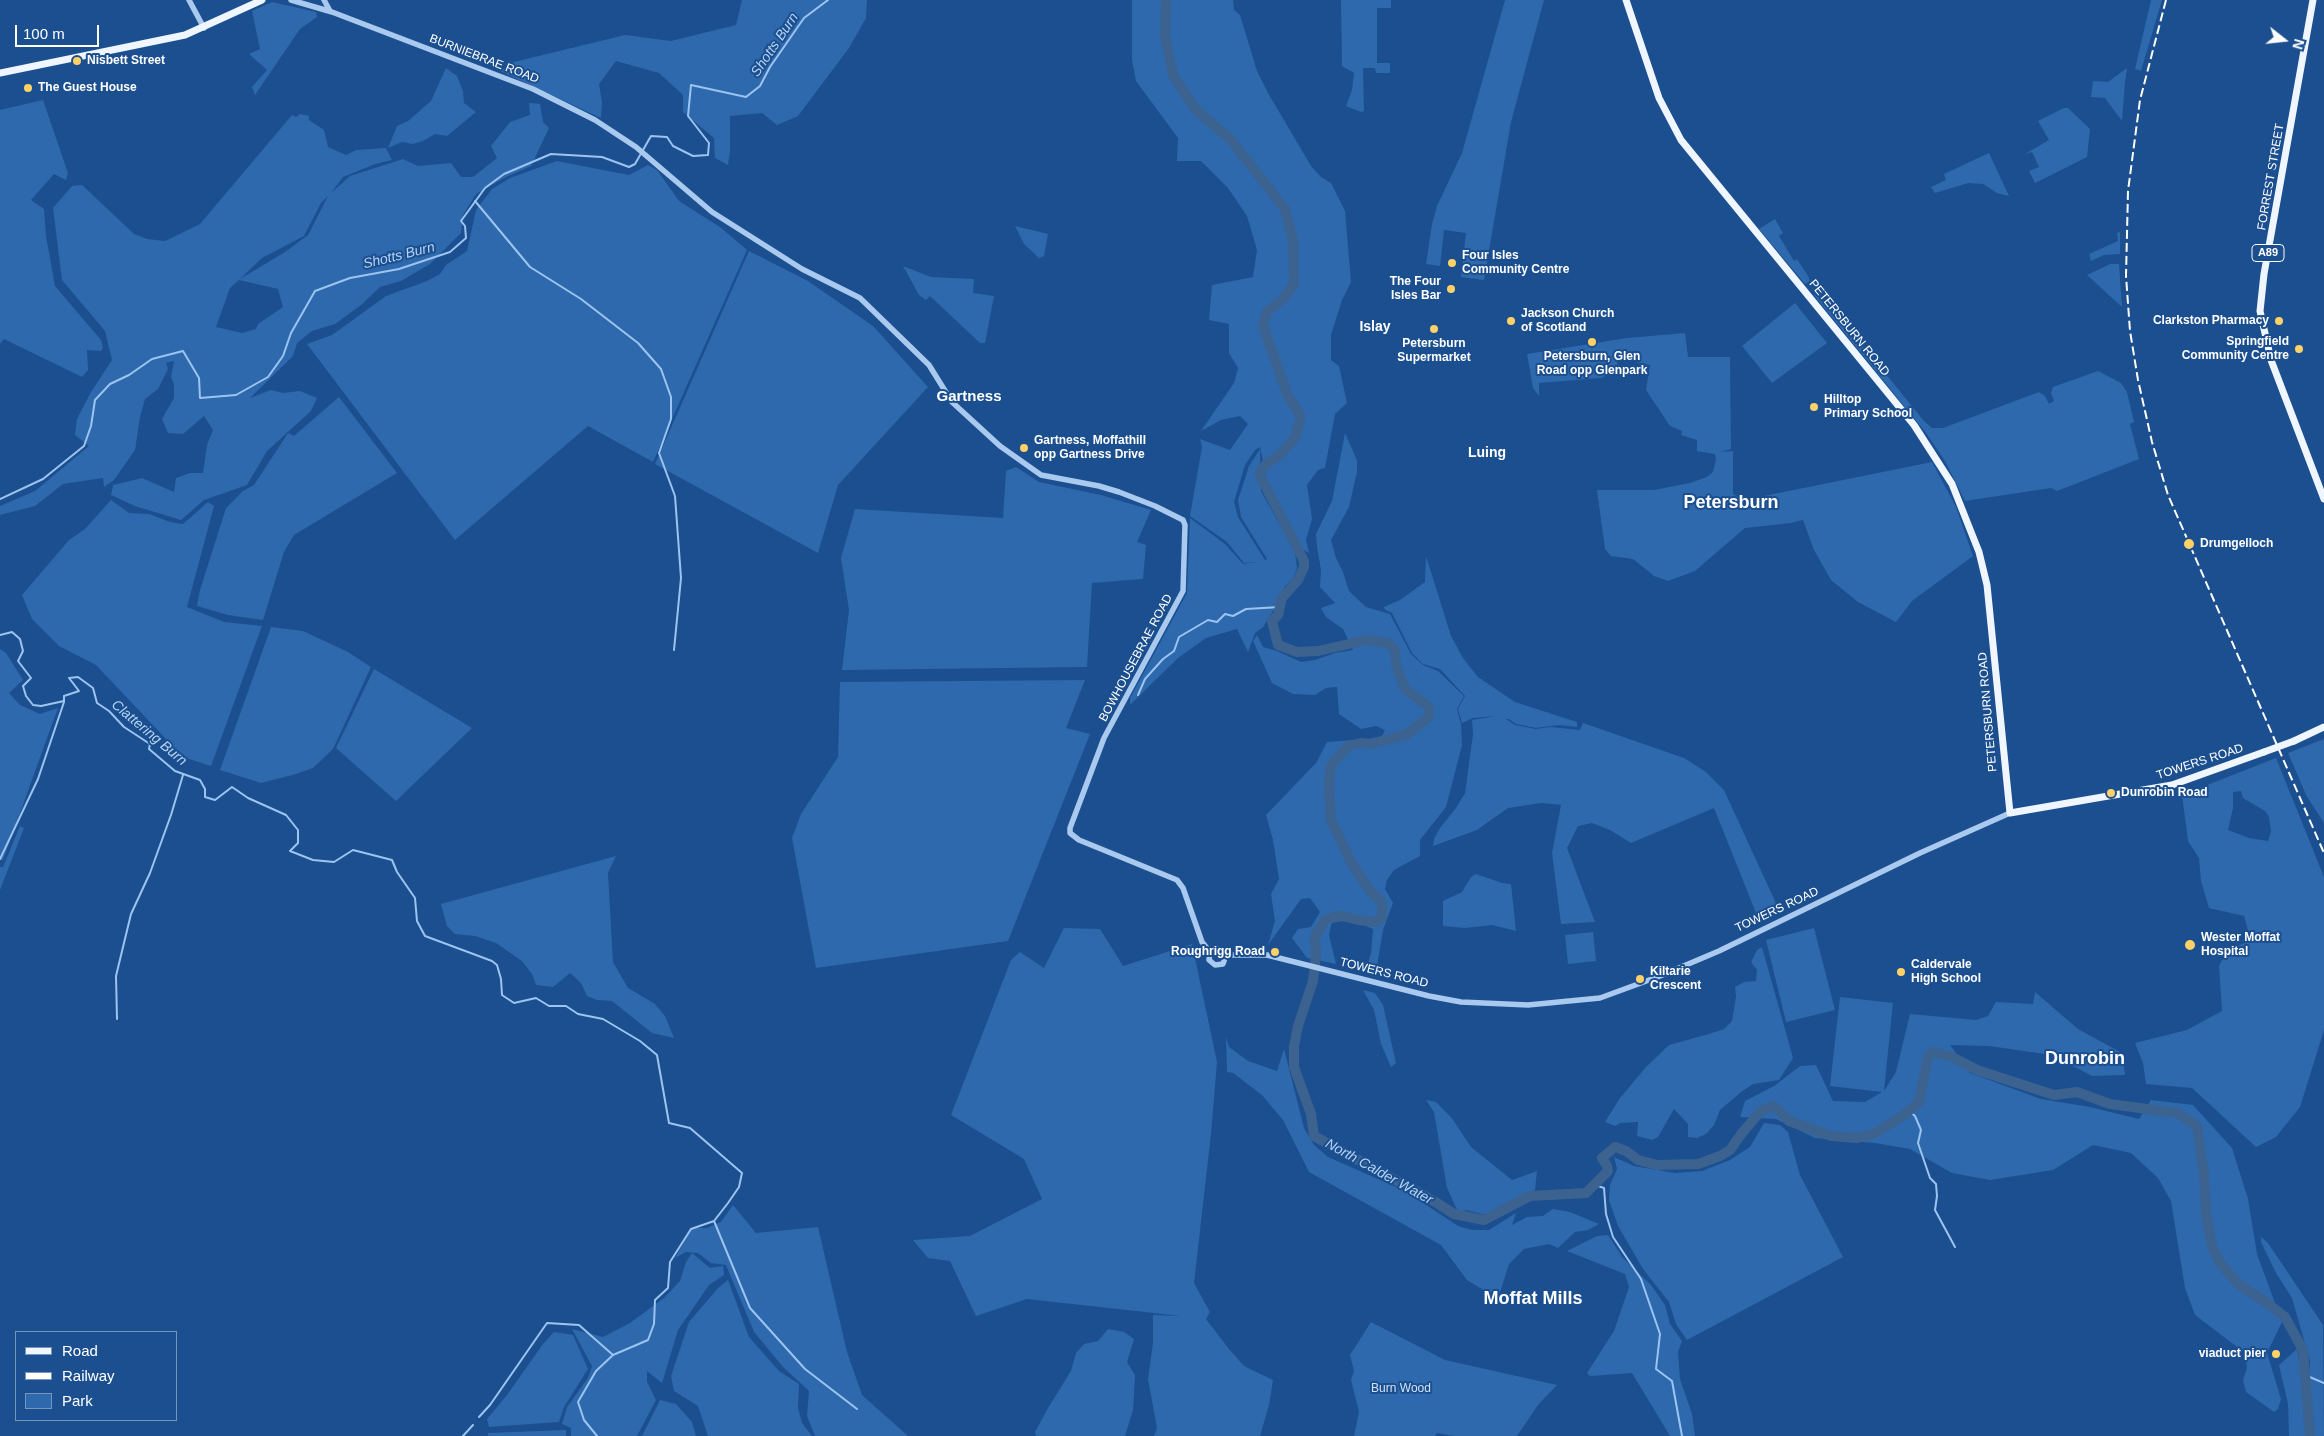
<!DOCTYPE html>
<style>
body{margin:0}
#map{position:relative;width:2324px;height:1436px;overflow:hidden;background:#1b4f8f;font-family:Helvetica,sans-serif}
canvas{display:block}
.legend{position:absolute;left:15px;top:1331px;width:162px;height:90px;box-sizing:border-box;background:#1b4f8f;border:1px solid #7695bc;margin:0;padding:6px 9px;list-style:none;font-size:15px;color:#fff}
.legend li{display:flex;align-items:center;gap:10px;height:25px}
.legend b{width:25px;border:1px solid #7695bc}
.north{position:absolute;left:2259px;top:15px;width:50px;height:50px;-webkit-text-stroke:4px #1b4f8f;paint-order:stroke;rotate:106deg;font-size:14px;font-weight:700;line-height:20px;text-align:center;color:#fff}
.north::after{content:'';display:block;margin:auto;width:18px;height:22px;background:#fff;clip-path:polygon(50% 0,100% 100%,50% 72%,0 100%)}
.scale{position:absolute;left:15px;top:25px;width:84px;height:22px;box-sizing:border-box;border:2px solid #fff;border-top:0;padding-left:6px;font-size:15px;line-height:18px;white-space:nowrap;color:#fff;-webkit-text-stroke:4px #1b4f8f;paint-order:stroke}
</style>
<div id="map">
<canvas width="2324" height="1436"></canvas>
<ul class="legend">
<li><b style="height:6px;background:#f0f6ff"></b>Road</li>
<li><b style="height:6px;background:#fff"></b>Railway</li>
<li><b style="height:14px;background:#2e69ad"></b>Park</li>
</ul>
<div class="north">N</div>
<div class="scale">100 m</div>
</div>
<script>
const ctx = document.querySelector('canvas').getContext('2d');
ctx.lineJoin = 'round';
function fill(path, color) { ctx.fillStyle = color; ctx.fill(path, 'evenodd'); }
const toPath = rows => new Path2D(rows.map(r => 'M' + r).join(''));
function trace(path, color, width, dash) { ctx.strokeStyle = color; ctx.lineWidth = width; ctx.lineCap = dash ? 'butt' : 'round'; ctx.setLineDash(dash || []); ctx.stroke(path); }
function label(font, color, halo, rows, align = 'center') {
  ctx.font = font + ' Helvetica,sans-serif'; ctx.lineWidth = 4; ctx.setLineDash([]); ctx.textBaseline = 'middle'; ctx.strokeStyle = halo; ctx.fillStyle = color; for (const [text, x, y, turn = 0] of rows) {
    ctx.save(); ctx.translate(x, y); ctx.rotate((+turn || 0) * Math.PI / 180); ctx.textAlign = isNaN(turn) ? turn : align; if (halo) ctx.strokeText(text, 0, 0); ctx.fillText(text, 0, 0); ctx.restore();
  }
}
fill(toPath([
 [742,0,867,0,866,18,849,48,798,116,777,125,762,113,730,116,730,151,728,165,715,158,714,138,683,112,683,95,659,73,616,61,599,84,602,102,601,118,500,71,514,62,625,35,671,41,736,25],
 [1132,0,1233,0,1234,10,1240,15,1257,71,1268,93,1311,166,1321,177,1331,183,1345,211,1351,282,1342,300,1331,335,1331,360,1339,366,1347,403,1335,414,1325,468,1318,470,1307,485,1312,519,1306,540,1309,553,1288,541,1295,553,1297,568,1293,579,1285,586,1272,613,1263,627,1255,633,1248,652,1237,629,1206,638,1178,658,1130,705,1130,698,1187,593,1190,518,1225,544,1243,564,1257,562,1244,563,1227,542,1190,516,1202,447,1200,439,1230,450,1248,424,1240,416,1221,420,1201,431,1234,383,1238,368,1229,353,1229,324,1209,320,1212,285,1253,277,1257,250,1247,216,1228,188,1201,161,1177,161,1178,138,1136,81,1132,60],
 [1260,447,1263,461,1262,487,1282,529,1261,491,1260,449,1249,466,1238,500,1241,517,1267,559,1265,560,1238,517,1234,502,1245,465,1255,450],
 [1341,0,1391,0,1391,8,1377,8,1377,63,1390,63,1390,73,1376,73,1375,68,1363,68,1364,111,1361,112,1346,106,1352,90,1354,73,1342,66],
 [1505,0,1544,0,1511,122,1484,280,1461,277,1466,233,1444,230,1440,266,1426,264,1432,224,1437,206,1462,153],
 [2151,0,2162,0,2141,71,2135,69],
 [272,2,316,12,317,17,300,29,255,95,252,87,267,70,249,54,260,49,252,11],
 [446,68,457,76,463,91,464,103,476,112,447,136,435,134,423,141,413,144,402,142,388,148,397,126,408,121,431,101],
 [2127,68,2125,82,2122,121,2105,98,2091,97,2093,81,2108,82],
 [43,100,68,173,66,180,54,174,31,200,44,209,46,236,55,286,101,340,103,348,101,351,87,350,88,370,82,377,4,339,0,344,0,110],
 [529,103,540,104,543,122,549,128,531,166,504,178,476,194,463,215,461,233,430,264,401,281,380,287,361,305,335,324,312,331,297,343,293,356,250,398,271,390,283,393,300,391,317,398,311,411,267,451,247,485,204,500,181,520,135,506,111,495,113,485,142,478,174,492,176,478,190,473,203,473,207,445,213,430,204,416,183,434,168,433,162,419,174,398,174,384,171,377,174,361,166,363,168,369,158,389,145,399,140,417,135,450,114,480,104,487,103,478,63,484,35,506,0,515,0,506,35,491,89,446,75,435,77,419,91,392,112,360,105,331,62,280,53,208,72,186,82,185,134,234,147,239,165,241,200,224,292,115,296,117,300,114,309,116,309,120,324,130,328,147,346,155,356,150,386,148,392,160,375,164,343,177,331,193,350,176,403,159,418,166,451,163,461,177,473,177,497,158,491,146,510,122,530,115],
 [328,196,308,235,285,252,240,279,262,258,304,236,321,203],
 [239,280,278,289,283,307,258,324,256,329,242,333,216,327,230,288],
 [2064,108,2068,108,2090,129,2087,157,2035,183,2029,171,2039,167,2032,152,2025,154,2049,140,2038,121],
 [1989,153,2009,196,1997,193,1983,184,1968,183,1935,193,1931,187,1946,180,1944,174],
 [557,161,629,175,648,165,657,170,679,201,720,227,747,250,653,462,588,426,455,540,307,344,332,335,386,296,427,281,440,274,446,265,467,251,476,210,492,189,510,178],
 [1775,219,1783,233,1779,236,1794,261,1797,259,1808,276,1810,281,1805,284,1759,229],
 [1015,226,1048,234,1044,256,1039,258,1024,244],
 [2120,232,2120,254,2104,255,2091,261,2089,254,2118,241,2117,233],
 [749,251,808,281,873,326,928,387,838,485,818,553,655,464],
 [2110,264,2119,264,2122,307,2087,275],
 [903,266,931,277,974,279,973,293,994,296,985,343,980,343,930,296,926,300,919,295],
 [1819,292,1924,421,1932,428,1943,428,2039,392,2045,396,2049,404,2054,401,2051,393,2053,387,2098,371,2121,383,2127,392,2134,422,2130,424,2139,459,2057,491,2051,488,1965,501,1945,461,1926,433,1814,295],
 [1795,303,1827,343,1772,383,1742,346],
 [1685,333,1688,357,1730,357,1731,449,1720,452,1733,451,1733,494,1744,500,1932,462,1956,507,1973,556,1912,601,1896,622,1858,602,1831,580,1814,550,1803,520,1791,523,1745,528,1695,571,1668,581,1654,576,1633,559,1611,556,1605,549,1597,490,1654,490,1690,483,1707,477,1713,472,1716,459,1715,454,1697,451,1697,440,1681,435,1682,431,1670,426,1646,390,1650,365,1618,358,1616,371,1601,378,1539,383,1539,396,1533,388,1527,354,1627,338],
 [339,397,397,473,294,535,284,552,263,620,228,615,197,606,200,590,226,508,243,491,254,485,288,433,294,436],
 [1345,433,1357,460,1357,472,1349,507,1331,540,1336,558,1343,572,1349,591,1366,607,1390,614,1411,654,1423,665,1438,671,1464,696,1457,709,1461,724,1462,745,1446,807,1420,840,1420,856,1394,870,1387,880,1385,889,1393,903,1383,930,1376,972,1366,971,1371,953,1373,929,1334,912,1329,935,1336,964,1307,958,1292,938,1298,929,1311,927,1320,912,1310,898,1301,899,1268,945,1275,921,1271,894,1279,879,1273,840,1266,815,1316,763,1327,742,1368,739,1382,736,1385,730,1376,726,1361,729,1339,714,1337,687,1326,688,1315,695,1293,694,1272,683,1253,641,1257,635,1263,647,1277,651,1301,662,1315,660,1335,653,1353,650,1343,629,1326,617,1321,608,1335,603,1320,587,1321,570,1317,547,1316,534,1332,501],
 [1016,467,1039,482,1101,495,1151,510,1137,542,1146,545,1143,579,1092,583,1087,667,842,670,849,610,841,558,855,509,1003,518,1006,471],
 [111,500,129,513,149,514,170,522,183,524,208,502,214,506,187,607,224,622,262,626,211,766,183,757,96,665,59,646,32,619,22,595,69,540,85,529],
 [1426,556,1451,636,1463,658,1478,677,1515,702,1577,722,1577,727,1559,725,1536,728,1516,724,1509,719,1506,719,1515,725,1536,729,1550,727,1580,730,1583,723,1684,758,1706,772,1724,790,1780,912,1760,923,1714,808,1631,843,1610,830,1592,823,1578,826,1567,848,1595,922,1561,924,1552,853,1561,805,1542,803,1508,808,1477,830,1433,846,1434,839,1440,828,1456,808,1465,793,1473,734,1472,720,1496,716,1473,718,1462,723,1458,709,1465,696,1440,669,1423,664,1412,653,1392,613,1385,610,1384,607,1400,600,1425,582],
 [271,627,303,631,348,652,371,667,333,749,313,768,296,774,261,783,220,770],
 [0,649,6,653,23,680,9,693,20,705,40,714,58,708,3,860,0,860],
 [374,669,472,728,396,801,336,748],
 [1085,680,1066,728,1090,734,1008,941,816,968,792,838,801,814,838,757,840,682],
 [2324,739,2324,823,2306,795,2288,753],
 [2276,758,2324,877,2324,1030,2300,1107,2276,1137,2256,1147,2192,1088,2146,1084,2143,1063,2135,1043,2187,1030,2222,1011,2219,966,2228,949,2251,941,2244,916,2209,908,2201,881,2199,858,2188,841,2182,795],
 [2241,791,2243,798,2265,811,2269,817,2271,831,2268,841,2249,838,2228,830,2233,808,2233,792],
 [20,826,24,828,0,890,0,867,3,867],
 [616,856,608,873,613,962,628,988,655,1004,665,1016,674,1038,652,1033,612,1001,597,1000,587,996,581,983,570,973,553,987,536,985,532,974,522,961,496,943,475,936,455,934,447,926,441,904],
 [1476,874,1502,883,1511,884,1516,931,1492,925,1465,928,1443,926,1443,901,1462,892,1471,877],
 [1064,928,1100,929,1123,966,1192,944,1217,1062,1211,1134,1194,1283,1210,1312,1206,1319,1229,1349,1244,1366,1273,1380,1269,1405,1260,1436,1154,1436,1157,1428,1148,1379,1153,1343,1153,1315,1181,1316,1027,1299,976,1316,950,1261,928,1258,913,1240,970,1236,1042,1199,1024,1159,951,1115,1011,960,1020,952,1044,968],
 [1814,928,1835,1010,1786,1022,1766,940],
 [1593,932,1596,961,1568,964,1565,935],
 [1762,947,1793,1058,1779,1080,1753,1084,1741,1092,1720,1110,1714,1125,1706,1134,1697,1138,1688,1137,1688,1124,1674,1109,1658,1137,1652,1140,1637,1136,1638,1122,1620,1123,1615,1126,1605,1122,1620,1098,1646,1067,1669,1045,1709,1034,1724,1029,1732,1021,1736,997,1735,987,1744,982,1756,981,1757,970,1751,962,1757,950],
 [1363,990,1375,993,1383,1005,1396,1063,1391,1067,1381,1044,1374,1010],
 [2035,992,2078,1029,2122,1053,2125,1075,2092,1076,2052,1055,1989,1046,1950,1045,1970,1073,2041,1099,2090,1107,2139,1119,2151,1100,2193,1105,2232,1148,2248,1199,2257,1254,2282,1322,2267,1353,2281,1399,2278,1409,2274,1412,2246,1392,2243,1380,2247,1368,2245,1353,2195,1315,2185,1288,2171,1201,2158,1178,2131,1153,2093,1145,2053,1170,1990,1180,1952,1173,1910,1149,1875,1143,1815,1138,1776,1119,1740,1117,1745,1101,1774,1086,1800,1066,1816,1065,1833,1101,1865,1102,1882,1092,1830,1086,1840,997,1893,1003,1884,1091,1896,1072,1910,1014,1976,1020,1988,1016,1996,1002,2033,1004],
 [1226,1037,1229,1047,1248,1061,1277,1071,1284,1049,1304,1128,1314,1145,1328,1157,1405,1191,1458,1226,1472,1230,1489,1230,1516,1213,1512,1225,1527,1217,1543,1216,1553,1209,1570,1212,1599,1224,1588,1230,1575,1232,1558,1248,1549,1244,1524,1249,1509,1264,1498,1299,1467,1280,1441,1245,1309,1172,1283,1120,1262,1095,1233,1073,1227,1072],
 [1426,1100,1436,1102,1451,1117,1471,1147,1512,1180,1537,1171,1535,1190,1508,1202,1486,1215,1466,1210,1459,1214,1447,1188,1434,1112],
 [1764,1123,1780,1125,1788,1132,1800,1175,1843,1257,1687,1340,1676,1324,1669,1302,1643,1269,1618,1226,1609,1200,1610,1185,1617,1169,1614,1157,1634,1166,1675,1173,1702,1171,1730,1160,1750,1147],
 [733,1205,756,1233,818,1227,847,1352,862,1395,908,1436,815,1436,807,1416,809,1391,783,1367,754,1332,726,1265,711,1263,698,1253,686,1252,675,1258,692,1228,707,1228,721,1222],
 [1608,1235,1623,1258,1651,1285,1665,1305,1670,1324,1682,1341,1678,1352,1680,1379,1692,1414,1695,1436,1670,1436,1632,1373,1590,1376,1587,1373,1614,1331,1629,1287,1625,1274,1567,1251,1597,1236],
 [2261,1237,2268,1243,2323,1325,2324,1436,2314,1436,2309,1394,2310,1361,2292,1298,2276,1273,2261,1242],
 [692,1253,710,1268,723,1266,724,1275,709,1285,678,1330,662,1383,647,1371,647,1382,656,1400,637,1436,571,1436,571,1428,562,1424,567,1407,588,1378,592,1366,572,1329,603,1337,630,1323,664,1298,680,1281,686,1262],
 [728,1280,749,1337,779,1371,799,1384,798,1408,802,1423,812,1436,708,1436,698,1406,674,1391,671,1376,689,1322,718,1288],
 [1371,1322,1445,1360,1557,1385,1538,1405,1517,1436,1454,1436,1437,1433,1435,1436,1354,1436,1359,1412,1351,1380,1354,1371,1350,1355],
 [1108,1329,1124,1332,1134,1339,1127,1362,1135,1375,1133,1410,1125,1436,1036,1436,1035,1432,1048,1408,1071,1371,1076,1353,1084,1344,1098,1341],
 [554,1332,573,1335,588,1369,564,1407,559,1422,489,1427,487,1419,507,1395,543,1344],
 [2297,1349,2304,1389,2308,1436,2289,1436,2288,1404,2279,1365],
 [660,1400,676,1404,692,1422,696,1436,642,1436],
 [566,1430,566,1436,488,1436,488,1433]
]), '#2e69ad');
trace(toPath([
 [475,201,530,267,581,299,638,343,661,369,671,397,671,419,659,453,675,496,681,578,674,650],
 [0,499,43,479,84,446,91,426,95,400,110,384,129,375,152,359,183,351,199,378,200,398,236,395,268,377,283,356,291,333,315,291,350,278,399,269,450,252,466,238,465,226,461,221,485,188,504,174,551,154,602,157,629,167,635,164,651,136,667,137,673,146,693,156,708,155,709,143,688,116,691,85,746,97,760,86,770,67,804,18,828,0],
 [0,635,12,632,20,639,23,651,18,661,31,678,23,686,26,696,33,705,41,706,64,701,64,696,79,691,69,678,78,677,93,688,97,703,109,711,124,727,150,744,149,749,175,771,200,780,205,789,205,797,215,800,232,787,248,798,286,815,298,830,298,843,290,851,313,860,334,862,353,850,392,860,397,872,415,898,417,921,425,936,492,961,497,965,501,979,502,995,514,1003,536,998,549,1006,566,1006,578,1014,603,1019,640,1041,657,1055,669,1123,690,1128,742,1173,739,1187,728,1203,714,1221,691,1229,670,1262,668,1288,655,1300,654,1324,648,1340,613,1355,596,1371,578,1402,584,1420,597,1436],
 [1138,695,1145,679,1163,659,1174,651,1179,637,1208,620,1217,622,1225,614,1233,616,1246,609,1280,607],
 [0,859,38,779,64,702],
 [117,1019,116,976,131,914,150,873,171,815,183,775],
 [1909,1111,1915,1116,1921,1130,1918,1143,1930,1178,1936,1184,1937,1196,1935,1210,1955,1247],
 [1595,1185,1604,1188,1606,1214,1613,1237,1641,1279,1660,1334,1656,1369,1672,1381,1682,1436],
 [714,1221,750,1308,805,1369,857,1409],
 [2305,1375,2324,1383],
 [479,1417,490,1405,547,1323,579,1325,613,1355],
 [463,1436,473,1425]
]), '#9cc4f0', 2);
trace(toPath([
 [1166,0,1165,37,1173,75,1195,109,1230,139,1285,209,1293,240,1294,283,1286,296,1267,312,1263,325,1287,394,1301,417,1295,438,1279,456,1267,463,1259,474,1304,561,1304,567,1298,580,1282,598,1278,615,1272,621,1278,645,1297,652,1318,651,1366,640,1388,643,1395,650,1396,665,1405,689,1429,707,1429,717,1407,734,1372,744,1361,743,1348,746,1331,765,1329,783,1331,820,1351,862,1367,887,1382,903,1382,918,1376,922,1358,920,1342,916,1326,919,1315,936,1316,955,1313,981,1298,1026,1294,1046,1294,1067,1311,1114,1314,1136,1434,1201,1454,1214,1484,1220,1530,1196,1586,1193,1608,1171,1607,1166,1602,1158,1615,1147,1626,1151,1638,1160,1657,1165,1698,1164,1720,1156,1730,1150,1742,1133,1761,1111,1774,1106,1789,1121,1831,1136,1857,1138,1873,1134,1903,1116,1919,1102,1928,1057,1933,1052,1952,1057,1977,1070,2054,1095,2077,1092,2110,1104,2177,1113,2197,1126,2204,1175,2206,1213,2212,1246,2220,1263,2238,1284,2263,1300,2285,1317,2303,1350,2310,1436]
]), '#3c6290', 10);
trace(toPath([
 [189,0,204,28],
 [291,0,332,12,533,89,595,120,636,147,712,212,802,269,860,298,929,365,952,402,1000,446,1041,475,1099,486,1119,492,1155,506,1183,520,1185,525,1183,591,1104,738,1070,828,1070,833,1079,840,1177,880,1183,888,1202,942,1210,952],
 [324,0,330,11],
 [1210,952,1209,960,1215,965,1223,964,1226,955],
 [1210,952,1218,949,1226,955],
 [1226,955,1267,955,1429,996,1461,1002,1528,1005,1600,998,1660,976,1719,951,1920,853,2010,813]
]), '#a9c9ee', 5.5);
trace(toPath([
 [1626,0,1659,98,1681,140,1914,425,1952,484,1979,552,1987,585,2010,813,2172,785,2264,752],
 [2313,0,2264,274,2260,311,2271,360,2324,499],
 [0,73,185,35,262,0],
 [2294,741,2324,727]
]), '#f0f6ff', 7);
trace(toPath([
 [2166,0,2140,100,2128,191,2126,276,2130,331,2138,380,2152,442,2168,495,2324,853]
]), '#fff', 2, [9, 4]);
trace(toPath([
 [2264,752,2294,741]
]), '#f0f6ff', 7);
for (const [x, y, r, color] of [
 [77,61,5,"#ffd166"],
 [28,88,5,"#ffd166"],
 [1452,263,5,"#ffd166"],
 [1451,289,5,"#ffd166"],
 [1511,321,5,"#ffd166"],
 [2279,321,5,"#ffd166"],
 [1434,329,5,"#ffd166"],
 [1592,342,5,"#ffd166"],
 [2299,349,5,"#ffd166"],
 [1814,407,5,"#ffd166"],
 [1024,448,5,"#ffd166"],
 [2189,544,6,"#ffd166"],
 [2111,793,5,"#ffd166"],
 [2190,945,6,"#ffd166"],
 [1275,952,5,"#ffd166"],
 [1901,972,5,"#ffd166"],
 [1640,979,5,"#ffd166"],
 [2276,1354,5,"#ffd166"]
]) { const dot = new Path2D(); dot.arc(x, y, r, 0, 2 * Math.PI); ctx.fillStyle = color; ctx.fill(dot); trace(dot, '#1b4f8f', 2); }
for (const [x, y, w] of [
 [2268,253,32]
]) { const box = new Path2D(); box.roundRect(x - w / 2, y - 8.5, w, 17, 4); ctx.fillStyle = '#1b4f8f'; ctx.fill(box); trace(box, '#fff', 1); }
label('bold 11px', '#fff', null, [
 ["A89",2268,253]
]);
label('12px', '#fff', '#1b4f8f', [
 ["BURNIEBRAE ROAD",484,59,21],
 ["FORREST STREET",2271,177,-80],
 ["PETERSBURN ROAD",1849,328,51],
 ["BOWHOUSEBRAE ROAD",1136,658,-62],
 ["PETERSBURN ROAD",1988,712,-95],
 ["TOWERS ROAD",2200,762,-18],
 ["TOWERS ROAD",1777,910,-25],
 ["TOWERS ROAD",1384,973,14]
]);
label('bold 12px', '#fff', '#1b4f8f', [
 ["Nisbett Street",87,61],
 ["The Guest House",38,88],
 ["Four Isles",1462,256],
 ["Community Centre",1462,270],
 ["The Four",1441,282,"right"],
 ["Isles Bar",1441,296,"right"],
 ["Jackson Church",1521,314],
 ["of Scotland",1521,328],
 ["Clarkston Pharmacy",2269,321,"right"],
 ["Springfield",2289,342,"right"],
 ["Community Centre",2289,356,"right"],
 ["Petersburn",1434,344,"center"],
 ["Supermarket",1434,358,"center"],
 ["Petersburn, Glen",1592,357,"center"],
 ["Road opp Glenpark",1592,371,"center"],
 ["Hilltop",1824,400],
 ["Primary School",1824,414],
 ["Gartness, Moffathill",1034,441],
 ["opp Gartness Drive",1034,455],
 ["Drumgelloch",2200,544],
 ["Dunrobin Road",2121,793],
 ["Wester Moffat",2201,938],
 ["Hospital",2201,952],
 ["Roughrigg Road",1265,952,"right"],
 ["Caldervale",1911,965],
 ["High School",1911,979],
 ["Kiltarie",1650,972],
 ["Crescent",1650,986],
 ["viaduct pier",2266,1354,"right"]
], 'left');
label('12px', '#cfe3fa', '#1b4f8f', [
 ["Burn Wood",1401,1389]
]);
label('italic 14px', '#b5d3f5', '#1b4f8f', [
 ["Shotts Burn",775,45,-56],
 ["Shotts Burn",399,256,-14],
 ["Clattering Burn",149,733,40],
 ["North Calder Water",1379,1172,29]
]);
label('bold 14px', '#fff', '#1b4f8f', [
 ["Islay",1375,327],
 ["Luing",1487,453]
]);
label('bold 15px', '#fff', '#1b4f8f', [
 ["Gartness",969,397]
]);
label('bold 18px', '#fff', '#1b4f8f', [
 ["Petersburn",1731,503],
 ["Dunrobin",2085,1059],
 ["Moffat Mills",1533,1299]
]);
</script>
